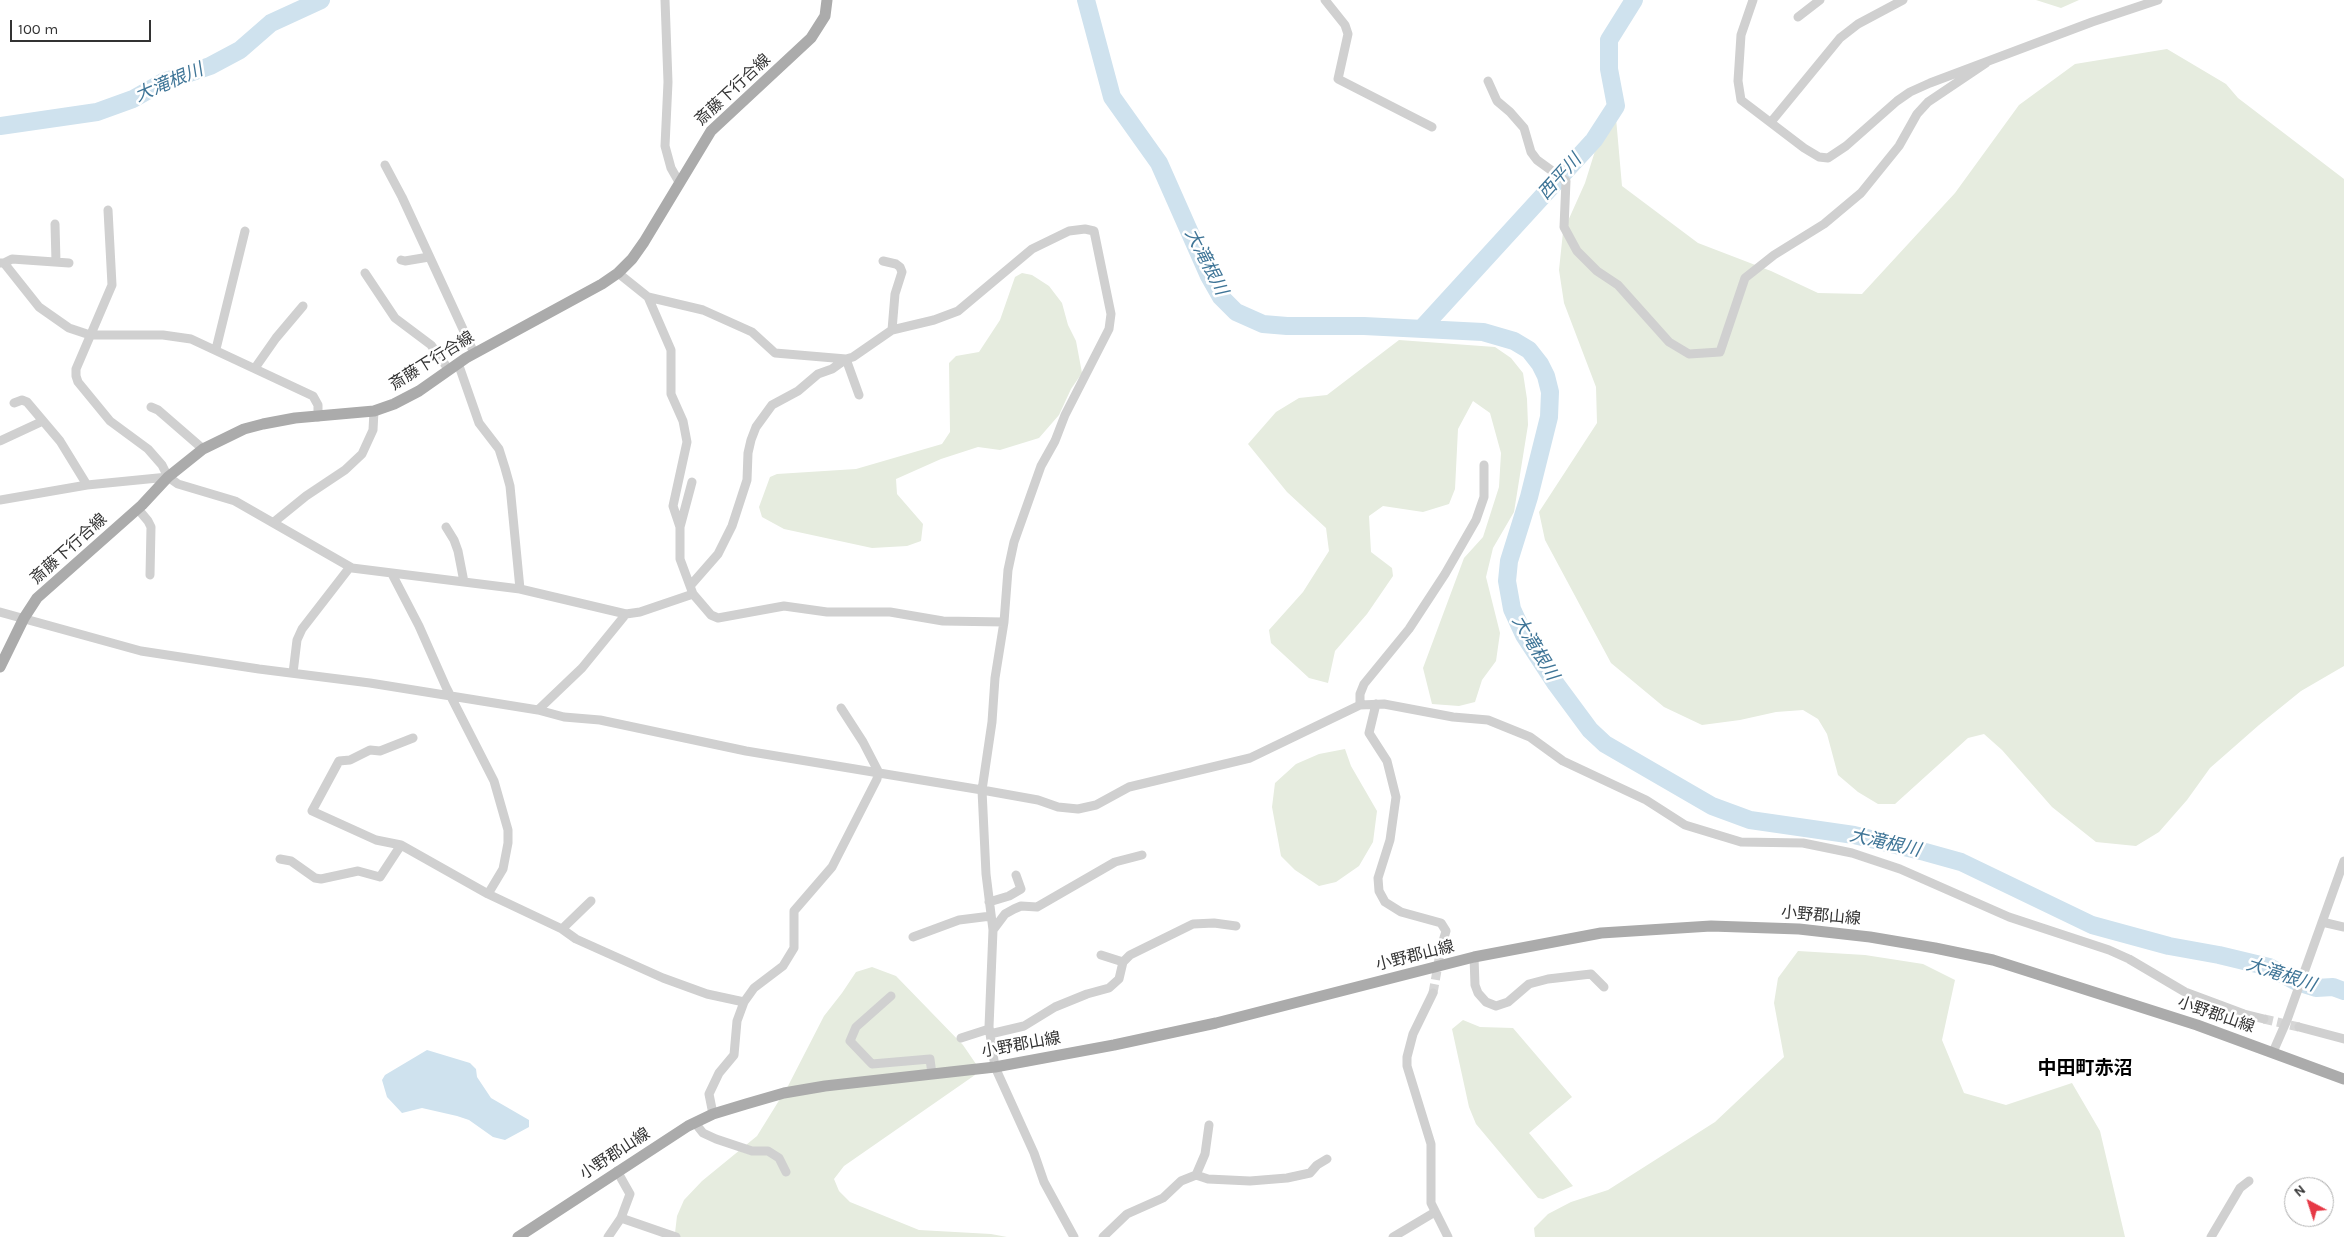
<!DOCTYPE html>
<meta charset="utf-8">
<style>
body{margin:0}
#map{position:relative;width:2344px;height:1237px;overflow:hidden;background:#fff;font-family:Karla,sans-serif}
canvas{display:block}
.north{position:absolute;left:2284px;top:1177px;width:50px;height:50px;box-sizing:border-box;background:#fff;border:1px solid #adadad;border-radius:50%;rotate:320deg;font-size:14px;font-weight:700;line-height:20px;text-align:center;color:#333}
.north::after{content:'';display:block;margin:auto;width:18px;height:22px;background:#e63946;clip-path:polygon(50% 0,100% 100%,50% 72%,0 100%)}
.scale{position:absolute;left:10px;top:20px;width:141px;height:22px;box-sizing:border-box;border:2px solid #333;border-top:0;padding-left:6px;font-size:15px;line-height:18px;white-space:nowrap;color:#333;-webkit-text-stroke:4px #fff;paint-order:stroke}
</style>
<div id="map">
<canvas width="2344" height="1237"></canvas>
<div class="north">N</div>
<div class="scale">100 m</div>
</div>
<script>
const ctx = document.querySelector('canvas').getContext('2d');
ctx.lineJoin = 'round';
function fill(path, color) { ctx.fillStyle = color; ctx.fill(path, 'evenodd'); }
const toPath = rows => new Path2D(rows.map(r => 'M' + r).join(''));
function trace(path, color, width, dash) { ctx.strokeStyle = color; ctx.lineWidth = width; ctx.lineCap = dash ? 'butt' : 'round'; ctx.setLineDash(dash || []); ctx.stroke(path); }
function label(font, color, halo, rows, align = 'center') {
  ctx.font = font + ' Karla,"Noto Sans JP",sans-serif'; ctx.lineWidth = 5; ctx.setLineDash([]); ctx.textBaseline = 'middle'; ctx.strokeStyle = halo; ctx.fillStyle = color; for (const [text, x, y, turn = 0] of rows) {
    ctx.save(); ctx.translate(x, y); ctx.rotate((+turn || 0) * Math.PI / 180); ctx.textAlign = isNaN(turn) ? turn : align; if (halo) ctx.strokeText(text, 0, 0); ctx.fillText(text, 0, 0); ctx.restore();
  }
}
fill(toPath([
 [2036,0,2079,0,2061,8],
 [2167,49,2226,84,2238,98,2344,179,2344,666,2301,691,2259,725,2210,768,2187,800,2159,832,2136,846,2096,842,2052,807,2002,750,1984,734,1968,738,1895,804,1878,804,1858,792,1838,775,1827,734,1818,719,1803,710,1776,712,1740,720,1702,725,1664,707,1611,663,1545,540,1539,512,1597,423,1596,387,1564,303,1559,270,1563,232,1585,183,1605,119,1616,118,1622,186,1698,243,1771,271,1818,293,1862,294,1955,193,2019,105,2075,64],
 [1022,273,1032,275,1049,286,1062,303,1068,325,1076,341,1082,373,1071,389,1059,415,1039,438,1000,450,978,447,941,459,896,479,897,494,923,524,921,541,907,546,872,548,784,529,762,517,759,507,770,477,777,474,856,469,942,444,950,432,949,363,956,356,979,352,1000,320,1015,277],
 [1399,340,1495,347,1511,358,1523,373,1527,399,1528,425,1514,512,1493,548,1486,577,1500,633,1496,661,1482,680,1475,702,1459,706,1432,704,1423,668,1464,558,1483,537,1499,487,1501,453,1490,413,1473,401,1458,429,1455,489,1449,504,1423,512,1383,506,1369,516,1371,552,1392,568,1393,576,1367,614,1335,651,1328,683,1309,678,1271,643,1269,630,1303,592,1329,551,1326,528,1287,492,1248,444,1276,412,1299,398,1327,395],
 [1345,749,1351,766,1377,811,1373,842,1359,866,1336,882,1319,886,1295,870,1281,856,1272,807,1275,783,1296,764,1319,754],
 [1798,951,1865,955,1923,964,1955,980,1942,1040,1964,1093,2006,1105,2072,1083,2100,1131,2125,1237,1535,1237,1534,1228,1548,1214,1571,1202,1608,1190,1715,1122,1784,1057,1774,1003,1778,978],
 [872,967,896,976,963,1045,976,1064,975,1075,844,1166,834,1179,839,1191,850,1202,919,1230,991,1234,1007,1237,678,1237,675,1233,677,1216,684,1200,702,1181,757,1136,788,1086,824,1016,842,993,856,972],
 [1463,1020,1480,1027,1513,1028,1572,1097,1529,1133,1573,1186,1543,1199,1538,1198,1476,1124,1469,1107,1452,1029]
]), '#e6ecdf');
fill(toPath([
 [427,1050,470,1063,476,1069,477,1077,491,1098,529,1120,529,1127,505,1140,493,1137,469,1120,457,1116,422,1108,402,1113,387,1097,382,1080,385,1075]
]), '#cfe2ee');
trace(toPath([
 [1086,0,1112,97,1159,163,1209,276,1221,297,1236,312,1263,324,1287,326,1364,326,1483,332,1514,341,1529,350,1540,364,1546,376,1550,392,1549,417,1529,497,1509,561,1507,581,1512,609,1524,635,1556,684,1590,730,1605,744,1712,806,1750,820,1854,835,1925,852,1961,862,2092,925,2169,946,2219,955,2269,967,2297,982,2316,988,2333,987,2344,991],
 [0,126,97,112,133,99,163,82,210,66,240,50,271,23,321,0],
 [1422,328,1594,140,1616,106,1609,69,1609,40,1634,0]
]), '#cfe2ee', 18);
trace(toPath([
 [1433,993,1441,948],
 [2264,1019,2299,1027]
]), '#d6d6d6', 9, [9, 4.5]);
trace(toPath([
 [665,0,668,82,665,146,671,168,679,182],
 [1325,0,1345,25,1348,34,1338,79,1432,127],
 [1753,0,1741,35,1738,81,1741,100,1804,148,1819,157,1828,158,1846,146,1897,101,1910,92,1930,83,2092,22,2158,0],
 [1798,17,1820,0],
 [1488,81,1497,101,1510,112,1524,128,1531,152,1537,160,1566,181,1564,227,1577,251,1597,271,1618,285,1669,342,1689,354,1720,352,1745,278,1774,255,1824,224,1861,193,1899,146,1917,114,1928,102,1986,63],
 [1771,122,1840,38,1858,24,1903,0],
 [385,165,402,197,474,353],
 [108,210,112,285,76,369,76,376,78,382,110,421,148,449,162,465,168,477,178,484,235,501,352,568,520,589,626,614,640,612,693,594],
 [55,224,56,262],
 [401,260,405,261,429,257],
 [883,261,896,264,900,267,902,272,895,294,892,330],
 [0,263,4,263,39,307,69,328,90,335,163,335,191,339,313,396,318,405,318,417],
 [4,263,12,259,69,263],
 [365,273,395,318,431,345,449,370],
 [618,273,648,297,703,310,752,332,775,353,846,359,853,357,892,330,934,320,958,311,1032,249,1069,231,1085,229,1094,231,1111,314,1109,329,1065,415,1055,441,1041,466,1014,542,1008,570,1004,622,995,678,992,722,982,790,986,874,993,930,989,1027,995,1067,1034,1153,1044,1182,1074,1237],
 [648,297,671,350,671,394,683,421,687,442,673,506,680,527,680,559,693,594,711,615,718,618,784,606,827,612,890,612,943,621,1004,622],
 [216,349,245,231],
 [458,363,479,423,499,449,505,468,510,486,520,589],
 [255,368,276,338,303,306],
 [14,403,22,400,27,402,60,441,87,485],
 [151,407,158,410,203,449],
 [0,441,43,421],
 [0,500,87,485,168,477],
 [138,509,148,521,151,527,150,575],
 [274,522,306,496,345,470,362,454,373,430,374,411],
 [446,527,454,540,458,551,464,582],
 [680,527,692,482],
 [392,574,419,626,446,687,494,781,508,830,508,843,503,869,488,894],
 [690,586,718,554,732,526,747,480,748,453,751,440,756,427,772,405,798,391,818,374,832,369,846,359,859,395],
 [0,612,141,651,259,669,370,683,538,710,564,717,600,720,746,751,982,790,1038,800,1058,807,1078,809,1096,805,1129,787,1250,758,1360,705,1384,704,1453,717,1488,720,1530,737,1563,761,1646,800,1685,825,1741,842,1803,843,1852,853,1900,869,2009,917,2109,950,2129,959,2185,992,2244,1014,2264,1019],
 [293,673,297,640,302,629,350,567],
 [1376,704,1369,733,1387,761,1396,797,1390,840,1378,878,1379,891,1385,902,1401,912,1441,923,1446,931,1441,948],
 [1360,705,1360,694,1364,684,1409,629,1445,574,1476,520,1484,497,1484,465],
 [538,710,582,668,626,614],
 [413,738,380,751,370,750,350,760,339,761,312,811,376,840,401,845,488,894,562,929,576,939,663,978,707,994,744,1002],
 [280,859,291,861,315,878,321,879,358,871,380,877,401,845],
 [989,902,1009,896,1021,889,1016,875],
 [2322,922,2344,927],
 [562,929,591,901],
 [993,930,1005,914,1014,909,1021,906,1037,907,1115,862,1142,855],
 [913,937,959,920,991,916],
 [1101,955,1123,962],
 [1474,957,1475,985,1478,993,1486,1002,1496,1006,1508,1002,1529,984,1548,979,1591,974,1604,987],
 [1433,993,1413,1034,1407,1057,1407,1066,1431,1144,1431,1203,1448,1237],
 [891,996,856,1027,850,1041,872,1064,930,1059,932,1074],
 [2299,1027,2344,1039],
 [990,1034,1024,1026,1055,1007,1087,994,1109,988,1119,979,1123,962,1130,955,1193,924,1214,923,1236,926],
 [961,1038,989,1029],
 [2273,1052,2287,1020,2344,861],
 [713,1114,709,1094,719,1073,734,1055,737,1021,744,1002,754,988,783,966,794,948,794,911,832,867,877,779,878,771,863,742,841,708],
 [695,1123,703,1133,716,1139,752,1151,768,1151,779,1158,786,1172],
 [1196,1175,1208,1179,1250,1181,1287,1178,1310,1173,1317,1165,1327,1159],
 [621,1218,676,1237],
 [608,1237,621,1218,630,1194,617,1171],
 [1103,1237,1127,1214,1163,1198,1181,1181,1196,1175,1205,1154,1209,1125],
 [1393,1237,1435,1212],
 [2211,1237,2240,1188,2249,1181]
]), '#d0d0d0', 9);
trace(toPath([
 [0,667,24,618,37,598,142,505,168,477,203,449,244,429,263,424,295,418,374,411,394,404,419,391,466,358,602,284,618,273,632,259,644,242,711,131,811,38,825,16,827,0],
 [518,1237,688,1126,713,1114,746,1104,784,1093,825,1086,995,1067,1114,1045,1216,1023,1474,957,1601,933,1711,926,1799,929,1870,937,1935,948,1993,960,2197,1025,2344,1079]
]), '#ababab', 11);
label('16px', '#333', '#fff', [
 ["斎藤下行合線",733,90,-43],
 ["斎藤下行合線",432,361,-32],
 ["斎藤下行合線",69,549,-42],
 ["小野郡山線",1821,916,5],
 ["小野郡山線",1415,956,-14],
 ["小野郡山線",2216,1015,19],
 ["小野郡山線",1021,1045,-10],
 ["小野郡山線",615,1154,-33]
]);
label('italic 18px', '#3f7597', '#fff', [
 ["大滝根川",169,83,-23],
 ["西平川",1560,177,-48],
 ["大滝根川",1206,262,63],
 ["大滝根川",1535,648,59],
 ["大滝根川",1885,843,13],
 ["大滝根川",2281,975,18]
]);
label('bold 19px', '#000', '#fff', [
 ["中田町赤沼",2085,1069]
]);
</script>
